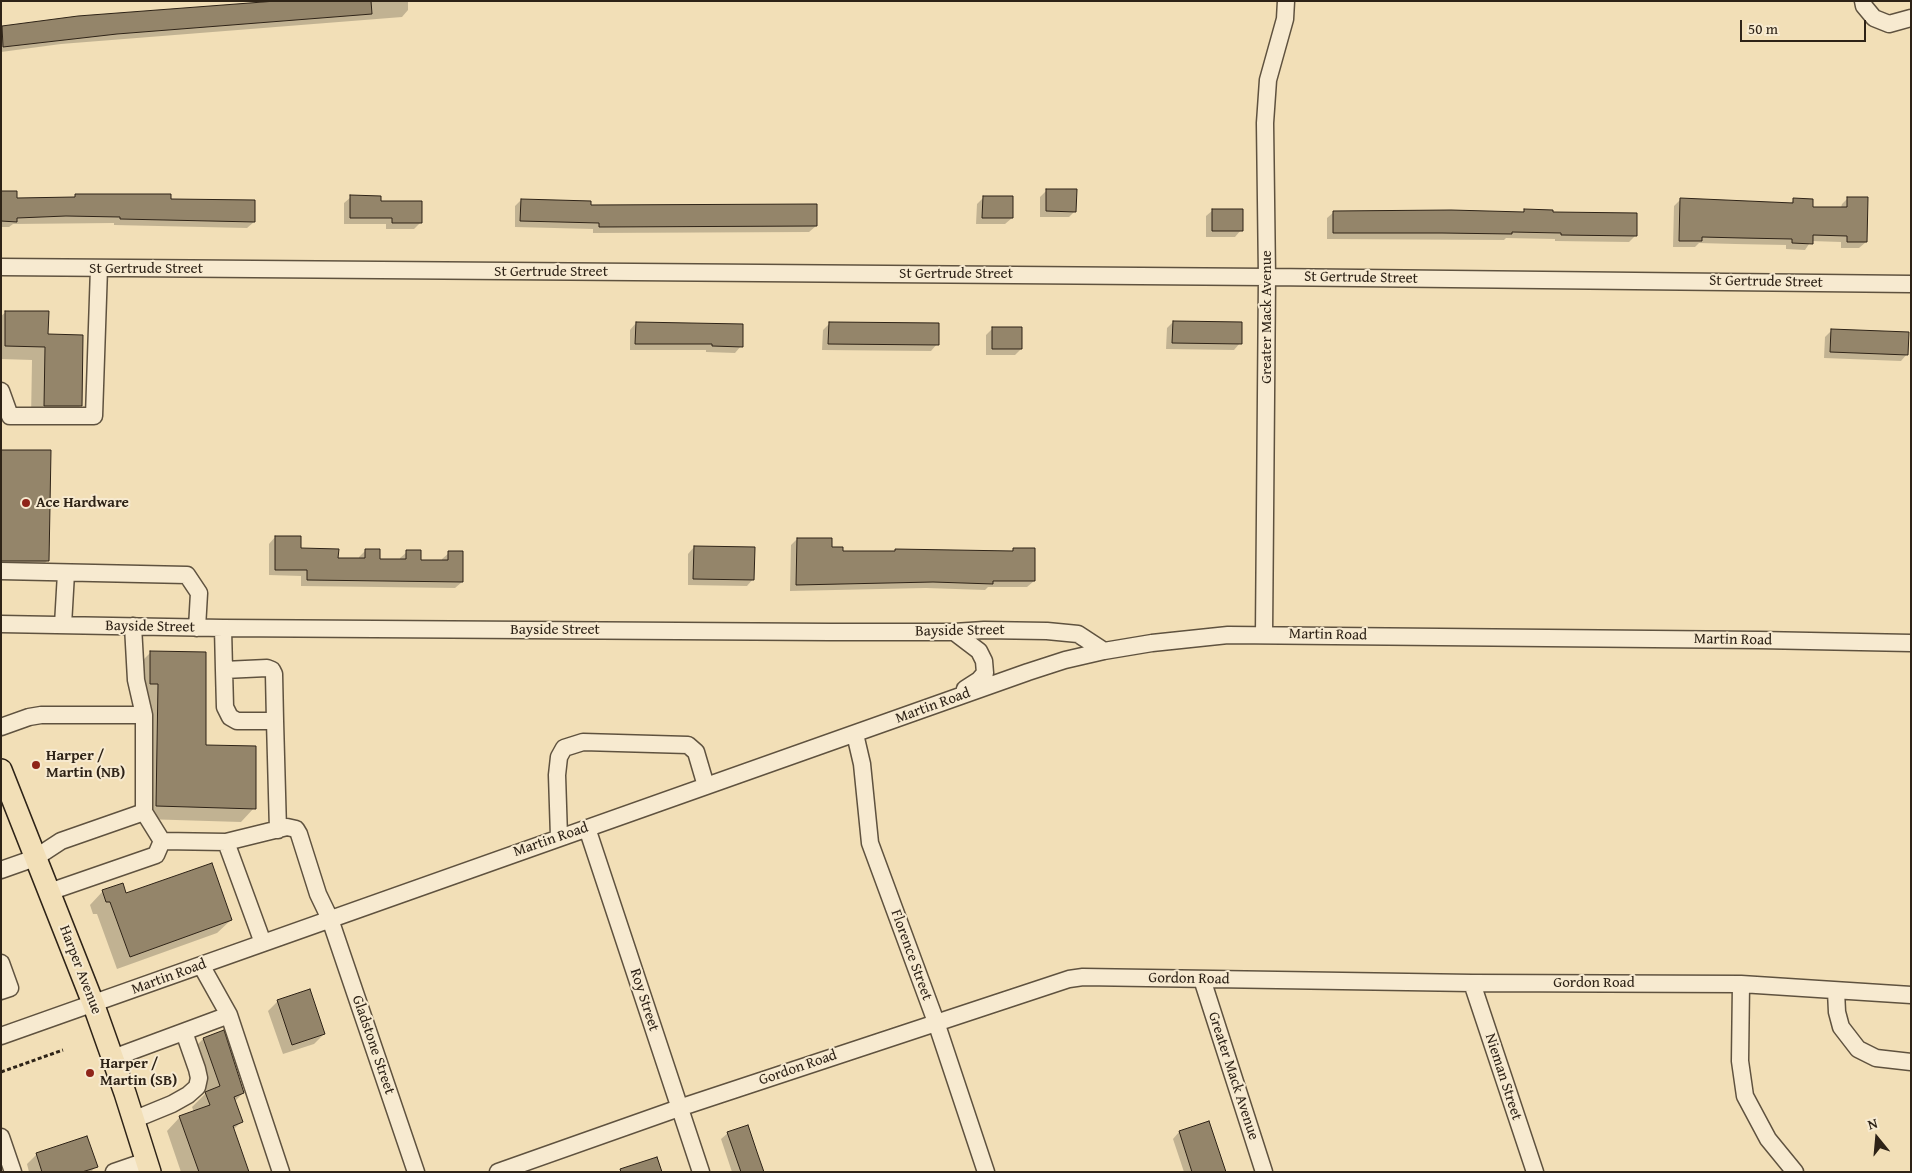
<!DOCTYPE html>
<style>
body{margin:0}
#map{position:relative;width:1912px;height:1173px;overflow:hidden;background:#f2dfb7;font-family:"Gentium Book Plus",serif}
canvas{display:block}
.frame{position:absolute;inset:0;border:2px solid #2e2317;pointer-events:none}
.north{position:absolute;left:1852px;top:1113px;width:50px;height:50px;-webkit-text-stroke:4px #f7ead0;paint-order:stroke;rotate:343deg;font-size:14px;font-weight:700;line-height:20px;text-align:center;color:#2e2317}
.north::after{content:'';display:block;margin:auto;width:18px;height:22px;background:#2e2317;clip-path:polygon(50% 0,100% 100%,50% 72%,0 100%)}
.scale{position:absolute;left:1740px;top:20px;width:126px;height:22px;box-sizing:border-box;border:2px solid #2e2317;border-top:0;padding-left:6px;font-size:15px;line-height:18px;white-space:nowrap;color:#2e2317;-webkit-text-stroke:4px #f7ead0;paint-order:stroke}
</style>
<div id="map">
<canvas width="1912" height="1173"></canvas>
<div class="frame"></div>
<div class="north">N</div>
<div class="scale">50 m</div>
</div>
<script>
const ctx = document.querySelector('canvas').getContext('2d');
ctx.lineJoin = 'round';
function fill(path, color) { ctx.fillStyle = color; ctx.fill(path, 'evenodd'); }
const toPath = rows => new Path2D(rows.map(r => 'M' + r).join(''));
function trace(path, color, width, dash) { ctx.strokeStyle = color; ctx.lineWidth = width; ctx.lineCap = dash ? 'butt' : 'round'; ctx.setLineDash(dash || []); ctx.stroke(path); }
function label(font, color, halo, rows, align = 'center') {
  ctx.font = font + ' "Gentium Book Plus",serif'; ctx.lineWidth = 4; ctx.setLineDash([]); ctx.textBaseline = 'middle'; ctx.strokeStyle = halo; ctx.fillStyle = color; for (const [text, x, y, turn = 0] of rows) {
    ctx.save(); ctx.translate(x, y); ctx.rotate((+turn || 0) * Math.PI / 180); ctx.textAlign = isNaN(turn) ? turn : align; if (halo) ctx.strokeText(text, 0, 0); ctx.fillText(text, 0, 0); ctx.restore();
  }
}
fill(toPath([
 [282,1,408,1,408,10,402,17,61,44,1,52,2,27],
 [1047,190,1075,211,1069,217,1040,217,1040,197],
 [1,192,16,199,73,199,76,196,254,202,254,222,247,228,114,225,114,223,13,224,9,227,1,227],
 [351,197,379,202,421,222,414,229,386,229,386,224,344,224,344,203],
 [983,198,1012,218,1005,224,976,224,977,204],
 [1848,198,1866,242,1859,248,1841,248,1841,242,1811,241,1805,250,1786,249,1786,245,1735,244,1699,243,1695,247,1673,247,1674,206,1680,200,1789,204,1794,200,1812,208,1841,208,1842,204],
 [521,200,590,206,816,226,809,232,593,233,593,229,515,227,515,206],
 [1213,210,1241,230,1235,237,1206,237,1206,216],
 [1524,211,1552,214,1635,236,1629,242,1555,241,1555,239,1506,238,1504,240,1327,239,1327,218,1334,212,1522,213],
 [6,312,47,336,81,405,67,419,31,419,32,360,1,359,1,316],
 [1173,322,1240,343,1234,350,1166,349,1167,328],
 [636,323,741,346,735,353,706,352,706,350,630,350,630,330],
 [829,324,937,344,931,351,822,350,823,330],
 [993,328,1021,349,1015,355,986,355,986,335],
 [1831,331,1907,354,1901,361,1824,358,1825,337],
 [1,451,48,560,35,573,1,573],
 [275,537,299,550,337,559,359,559,359,557,365,551,379,560,400,560,400,558,407,552,420,561,442,561,442,559,449,553,462,582,455,588,301,586,301,576,269,575,269,544],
 [797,539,842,552,894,552,895,551,1011,552,1014,549,1034,581,1027,587,988,587,985,590,926,588,790,591,791,545],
 [694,547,753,579,747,586,688,585,688,554],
 [150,653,205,746,254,808,241,822,143,819,137,666],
 [103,891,126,895,231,920,217,933,117,969,97,914,93,914,90,905],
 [278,1001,324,1034,314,1044,283,1054,268,1011],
 [203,1039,243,1093,234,1102,241,1122,233,1130,247,1172,181,1172,167,1131,180,1117,194,1112,192,1107,205,1094,190,1052],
 [1209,1123,1225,1172,1184,1172,1173,1139,1179,1132],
 [728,1133,762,1172,732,1172,721,1139],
 [37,1154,96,1166,91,1172,29,1172,27,1164]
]), '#0003');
const building = toPath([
 [276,1,371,1,372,14,117,34,3,47,2,26,78,16,276,1],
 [1046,189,1077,189,1076,212,1046,211,1046,189],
 [1,191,17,191,17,198,75,197,75,194,171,194,171,199,255,200,255,222,120,219,120,217,66,216,17,218,17,222,1,221,1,191],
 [350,195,381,196,381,201,422,201,422,223,392,223,392,218,350,218,350,195],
 [983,196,1013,196,1013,218,982,218,983,196],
 [1847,197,1868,197,1867,242,1847,242,1847,236,1813,235,1813,244,1792,243,1792,239,1742,238,1702,237,1702,241,1679,241,1680,198,1793,203,1793,198,1813,199,1813,207,1847,207,1847,197],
 [521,199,591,201,591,205,817,204,817,226,599,227,599,223,520,221,521,199],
 [1212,209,1243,209,1243,231,1212,231,1212,209],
 [1524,209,1553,210,1553,212,1637,213,1637,236,1561,235,1561,233,1512,232,1512,234,1442,233,1333,233,1333,211,1451,210,1524,212,1524,209],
 [5,311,49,311,48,334,83,335,82,406,44,406,45,347,5,346,5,311],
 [1173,321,1242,322,1242,344,1172,343,1173,321],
 [636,322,743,324,743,347,712,346,712,344,635,344,636,322],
 [829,322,939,323,939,345,828,344,829,322],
 [992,327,1022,327,1022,349,992,349,992,327],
 [1831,329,1909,332,1908,355,1830,352,1831,329],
 [1,450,51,450,49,561,1,561,1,450],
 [275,536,301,536,301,548,339,549,338,558,365,558,365,549,380,549,380,559,406,559,406,550,421,550,421,560,448,560,448,551,463,551,463,582,307,580,307,570,275,570,275,536],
 [797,538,832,538,832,547,843,547,843,551,895,551,895,549,1013,551,1013,548,1035,548,1035,581,993,581,993,584,933,582,796,585,797,538],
 [694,546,755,547,754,580,693,579,694,546],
 [150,651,206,652,206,745,256,746,256,809,156,806,158,684,150,684,150,651],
 [212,863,232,920,130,957,110,902,106,902,102,890,123,883,126,893,212,863],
 [310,989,325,1034,292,1045,277,1000,310,989],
 [224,1030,244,1093,234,1097,243,1122,233,1126,249,1172,199,1172,179,1116,210,1105,205,1092,220,1086,203,1038,224,1030],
 [1209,1121,1226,1172,1192,1172,1179,1131,1209,1121],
 [748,1125,757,1152,764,1172,741,1172,727,1132,748,1125],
 [87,1136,98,1167,82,1172,42,1172,36,1153,87,1136],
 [657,1157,662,1172,621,1172,620,1169,657,1157]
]);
fill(building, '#94856a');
trace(building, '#2e2317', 1);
const minor = toPath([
 [1863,1,1864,6,1874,18,1889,24,1911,18],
 [1,267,1267,277,1911,284],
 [1,391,10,416,94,416,99,268],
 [1,571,187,575,199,593,197,628],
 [1,624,223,628,830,632,954,632,984,630,1047,631,1078,634,1104,651],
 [63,625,66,573],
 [223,628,224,670,225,707,230,717,237,721,275,721,274,674,272,670,267,668,224,670],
 [954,632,979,651,984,661,985,673,979,680,965,689],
 [1264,634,1267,277,1265,123,1268,80,1285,19,1286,1],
 [275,721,278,830],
 [1,727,29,717,41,715,144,715],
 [855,734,862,764,870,843,936,1022,986,1172],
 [144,812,162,841],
 [587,828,701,1172],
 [559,837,557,775,559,757,564,748,583,742,688,745,696,752,706,786],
 [162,841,226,842,263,943],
 [226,842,287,827,296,829,299,834,318,894,330,919,416,1172],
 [1,870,35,858,61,841,144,812,144,715,136,680,133,626],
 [49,892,156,855,162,841],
 [1,963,10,988,1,991],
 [201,965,229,1015,281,1172],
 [1202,979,1264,1172],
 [1472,983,1535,1172],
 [1741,984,1740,1061,1745,1096,1768,1139,1795,1172],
 [1836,991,1837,1012,1841,1027,1858,1049,1876,1058,1911,1062],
 [1,1036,1028,672,1065,660,1104,651,1152,643,1228,635,1759,640,1911,643],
 [113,1058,229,1015],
 [133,1120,172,1104,188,1095,197,1087,199,1078,197,1069,184,1032],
 [1,1137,13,1172],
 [114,1172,146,1161],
 [498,1172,679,1108,1069,979,1083,977,1472,983,1741,984,1911,995]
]);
const major = toPath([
 [1,770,93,1003,125,1093,150,1172]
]);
trace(minor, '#5f523f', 19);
trace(major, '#2e2317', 24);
trace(toPath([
 [1,1072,63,1050]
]), '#2e2317', 3, [4, 2.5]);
trace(minor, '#f7ead0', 16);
trace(major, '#f2dfb7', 21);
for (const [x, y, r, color] of [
 [26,503,5,"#8f2418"],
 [36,765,5,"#8f2418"],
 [90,1073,5,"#8f2418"]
]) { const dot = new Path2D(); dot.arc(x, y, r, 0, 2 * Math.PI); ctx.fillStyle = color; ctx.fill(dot); trace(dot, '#f7ead0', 2); }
label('15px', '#2e2317', '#f7ead0', [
 ["St Gertrude Street",146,269],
 ["St Gertrude Street",551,272],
 ["St Gertrude Street",956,274],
 ["St Gertrude Street",1361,278,1],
 ["St Gertrude Street",1766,282,1],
 ["Greater Mack Avenue",1267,317,-90],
 ["Bayside Street",150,627,1],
 ["Bayside Street",555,630],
 ["Bayside Street",960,631,-1],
 ["Martin Road",1328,635,1],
 ["Martin Road",1733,640,1],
 ["Martin Road",933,706,-20],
 ["Martin Road",551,840,-19],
 ["Florence Street",911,955,70],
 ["Harper Avenue",80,970,69],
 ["Martin Road",169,977,-20],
 ["Gordon Road",1189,979,1],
 ["Gordon Road",1594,983],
 ["Roy Street",644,1000,72],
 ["Gladstone Street",373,1045,71],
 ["Gordon Road",798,1068,-19],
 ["Greater Mack Avenue",1233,1076,72],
 ["Nieman Street",1503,1077,72]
]);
label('bold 15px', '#2e2317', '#f7ead0', [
 ["Ace Hardware",36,503],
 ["Harper /",46,756],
 ["Martin (NB)",46,773],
 ["Harper /",100,1064],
 ["Martin (SB)",100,1081]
], 'left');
</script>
